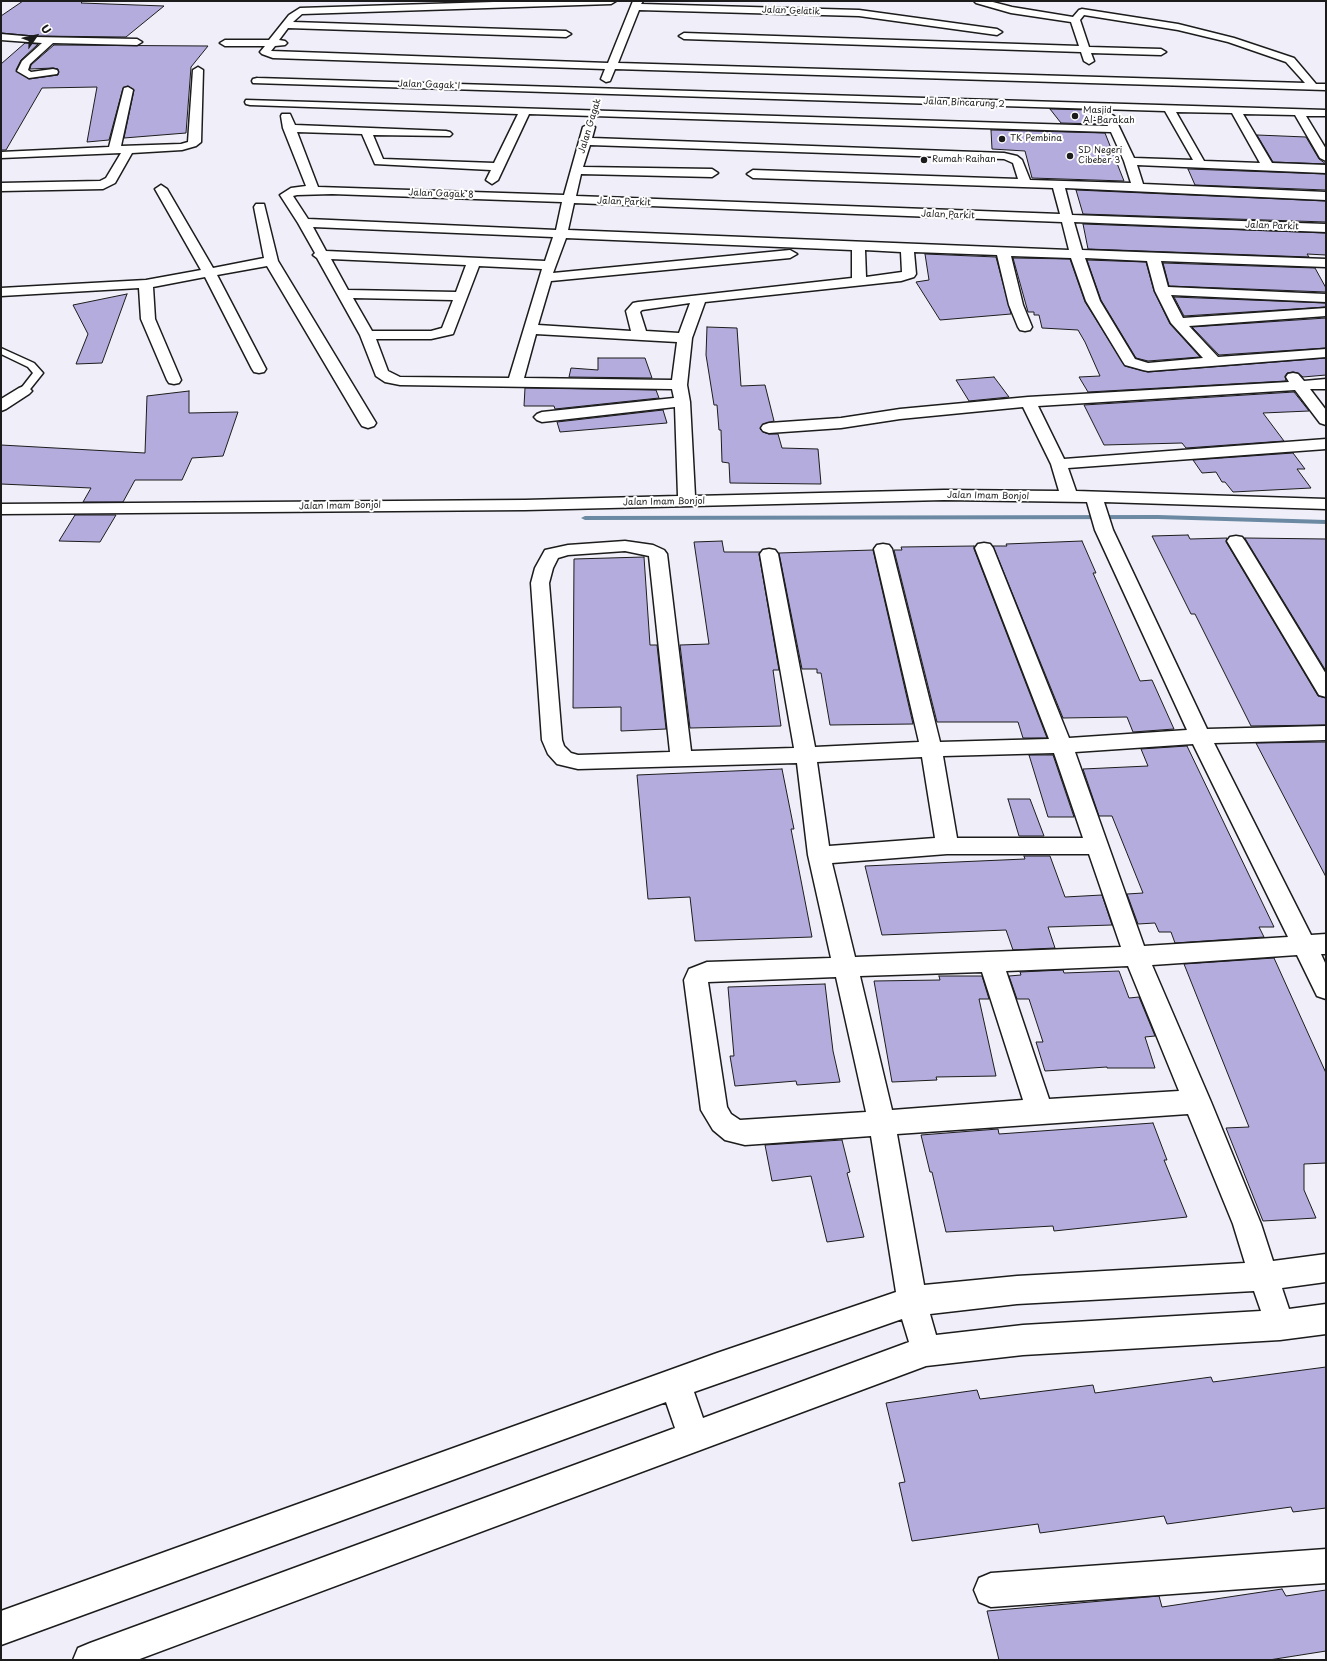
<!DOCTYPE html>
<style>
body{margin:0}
#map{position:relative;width:1327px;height:1661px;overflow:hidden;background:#f0eef8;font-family:"Playpen Sans",sans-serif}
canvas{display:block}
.frame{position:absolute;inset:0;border:2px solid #1c1c1c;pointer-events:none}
.north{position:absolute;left:16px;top:16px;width:40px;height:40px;-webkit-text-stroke:3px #fff;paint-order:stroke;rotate:56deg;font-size:11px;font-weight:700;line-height:16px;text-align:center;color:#1c1c1c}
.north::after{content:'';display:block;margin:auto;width:14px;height:18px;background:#1c1c1c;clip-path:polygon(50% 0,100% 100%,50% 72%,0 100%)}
</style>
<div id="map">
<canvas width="1327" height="1661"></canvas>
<div class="frame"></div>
<div class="north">U</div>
</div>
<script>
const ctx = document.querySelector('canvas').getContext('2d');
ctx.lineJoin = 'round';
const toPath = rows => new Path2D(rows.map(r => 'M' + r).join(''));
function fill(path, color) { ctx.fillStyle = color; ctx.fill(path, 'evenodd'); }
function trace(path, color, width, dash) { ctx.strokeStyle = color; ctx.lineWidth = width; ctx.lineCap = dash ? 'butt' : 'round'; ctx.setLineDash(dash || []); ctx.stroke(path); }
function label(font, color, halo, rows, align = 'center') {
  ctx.font = font + ' "Playpen Sans",sans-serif'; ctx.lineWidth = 4; ctx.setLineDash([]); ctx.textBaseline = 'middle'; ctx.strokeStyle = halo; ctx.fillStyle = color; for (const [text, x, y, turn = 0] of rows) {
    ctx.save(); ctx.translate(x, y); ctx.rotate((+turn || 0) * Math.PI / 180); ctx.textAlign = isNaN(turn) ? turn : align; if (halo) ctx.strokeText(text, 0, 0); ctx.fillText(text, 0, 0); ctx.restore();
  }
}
fill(toPath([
 [1158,515,1326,520,1326,524,1158,519,585,520,581,518,585,516,1158,515]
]), '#6b89a2');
const building = toPath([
 [23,1,83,1,81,3,164,6,126,37,34,36,1,33,1,16,23,1],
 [25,43,38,44,21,60,16,70,29,79,58,75,58,69,53,68,30,69,31,65,54,45,208,46,191,67,186,133,124,138,134,90,128,86,123,88,109,140,87,142,97,87,42,88,6,150,1,150,1,64,25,43],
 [1050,109,1088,110,1100,124,1061,123,1050,109],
 [991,130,1105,133,1124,181,1032,178,1025,151,992,149,991,130],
 [1257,135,1306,137,1319,159,1326,164,1273,162,1257,135],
 [1188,169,1326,174,1326,190,1195,185,1188,169],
 [1076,190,1326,201,1326,222,1083,214,1076,190],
 [1083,224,1326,233,1326,255,1307,254,1309,257,1088,249,1083,224],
 [925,254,996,257,1011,314,940,320,916,282,929,280,925,254],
 [1013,258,1070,259,1085,302,1125,366,1148,372,1326,358,1326,375,1303,377,1298,373,1293,372,1287,373,1285,376,1286,381,1088,392,1079,377,1100,376,1085,342,1078,330,1042,328,1039,315,1034,315,1034,312,1028,312,1013,258],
 [1087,260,1146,262,1154,291,1170,324,1200,357,1148,361,1136,358,1101,300,1087,260],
 [1163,263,1315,268,1326,288,1326,292,1169,286,1163,263],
 [127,294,102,363,76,364,88,334,73,305,127,294],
 [1174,297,1326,303,1326,307,1184,316,1174,297],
 [1326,318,1326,348,1219,355,1192,327,1326,318],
 [707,327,737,328,741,386,765,385,774,421,763,424,760,429,763,432,769,434,778,434,782,448,818,449,821,484,730,483,729,463,722,462,721,430,719,430,717,405,714,405,706,355,707,327],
 [598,358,645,358,652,378,569,377,571,368,598,370,598,358],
 [994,377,1009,397,969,401,956,380,994,377],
 [525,388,656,390,659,398,555,409,554,406,524,406,525,388],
 [189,391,189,413,238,412,223,456,192,458,182,480,135,480,123,502,83,502,91,488,1,484,1,445,145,453,147,396,189,391],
 [1294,392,1309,411,1263,413,1284,441,1186,448,1182,443,1104,445,1084,405,1294,392],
 [663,410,667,423,560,432,557,422,663,410],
 [1293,453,1305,469,1297,469,1311,488,1233,492,1225,482,1222,482,1216,472,1202,473,1193,460,1293,453],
 [75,515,116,515,100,542,59,541,75,515],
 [1188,535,1190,539,1227,538,1226,542,1318,696,1326,698,1326,725,1251,726,1195,614,1191,614,1152,536,1188,535],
 [1245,538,1326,539,1326,671,1246,540,1245,538],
 [722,541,724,552,760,552,759,554,779,670,773,670,781,726,690,728,680,645,709,644,694,542,722,541],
 [1082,541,1096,573,1093,573,1140,681,1152,680,1174,729,1133,732,1127,717,1063,718,993,546,1007,546,1006,544,1082,541],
 [974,546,974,549,1047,738,1023,738,1018,722,937,722,894,550,902,550,901,547,974,546],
 [873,550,913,724,830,725,821,673,817,673,817,669,802,669,779,553,873,550],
 [644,557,650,645,657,645,666,729,621,731,621,707,573,708,574,559,644,557],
 [1326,742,1326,877,1256,743,1326,742],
 [1187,746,1274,927,1259,927,1264,937,1175,943,1171,932,1159,932,1155,923,1138,924,1127,894,1143,893,1112,816,1099,816,1083,769,1148,766,1141,749,1187,746],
 [1029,755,1053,755,1074,817,1048,817,1029,755],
 [782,769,794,829,791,829,812,937,695,941,690,897,648,899,637,775,782,769],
 [1008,799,1030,799,1044,836,1019,836,1008,799],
 [1024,856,1050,856,1065,897,1102,895,1112,925,1048,927,1055,948,1013,950,1006,930,882,935,865,866,1025,859,1024,856],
 [1274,958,1326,1073,1326,1163,1304,1164,1304,1190,1316,1218,1263,1221,1226,1128,1249,1127,1184,964,1274,958],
 [1063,970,1064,973,1119,971,1129,998,1139,997,1155,1036,1145,1037,1155,1068,1107,1068,1107,1067,1045,1071,1036,1042,1043,1042,1029,999,1017,999,1009,976,1021,975,1020,972,1063,970],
 [939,976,982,976,989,999,979,999,996,1076,936,1077,937,1080,892,1082,874,981,940,980,939,976],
 [825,984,833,1051,840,1082,797,1085,796,1081,735,1086,730,1056,734,1056,728,987,825,984],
 [1153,1123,1167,1160,1164,1160,1187,1217,1054,1231,1053,1226,946,1232,932,1172,930,1172,921,1135,998,1129,999,1134,1153,1123],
 [842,1140,850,1172,847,1173,864,1237,827,1242,811,1176,772,1181,765,1145,842,1140],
 [1326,1367,1326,1508,1293,1512,1291,1507,1167,1524,1164,1516,1040,1533,1038,1524,912,1541,899,1483,905,1482,886,1403,977,1390,980,1399,1093,1385,1095,1393,1211,1377,1213,1382,1326,1367],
 [1282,1589,1286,1596,1326,1590,1326,1651,1269,1660,999,1660,987,1611,1159,1596,1162,1607,1282,1589]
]);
fill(building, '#b4acdd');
trace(building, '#1c1c1c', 1);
const service = toPath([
 [1,348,34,363,43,373,27,393,24,394,19,391,33,373,28,367,1,354,1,348]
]);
const minor = toPath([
 [526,1,616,1,611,4,302,14,293,22,566,31,571,34,566,37,288,28,279,40,285,41,287,43,285,45,275,46,271,51,608,63,633,1,643,1,641,4,859,10,997,29,1002,32,997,35,859,16,639,10,618,63,1305,83,1286,62,1228,42,1178,30,1084,15,1080,20,1089,47,1161,49,1166,52,1161,55,1091,53,1094,61,1089,64,1084,61,1081,52,684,39,679,36,684,33,1079,46,1071,22,1011,13,976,3,974,1,989,1,1012,7,1073,17,1079,10,1082,9,1178,24,1234,38,1294,58,1316,84,1326,84,1326,90,615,69,610,81,606,82,601,79,605,69,273,58,262,54,260,52,265,46,225,46,220,43,225,40,269,40,289,15,300,8,526,1],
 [1,34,34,37,137,39,142,42,137,45,53,43,30,64,28,70,31,72,53,69,57,70,58,72,57,74,29,78,17,71,22,61,42,43,1,40,1,34],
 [198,67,203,70,201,142,196,146,182,150,132,153,115,183,103,189,1,191,1,183,100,181,106,178,121,153,1,158,1,152,109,147,124,88,128,87,133,90,121,146,181,144,188,142,193,70,198,67],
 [257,78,1326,110,1326,116,1306,116,1326,149,1326,161,1320,158,1295,115,1243,114,1272,163,1326,165,1326,173,1137,165,1143,184,1326,192,1326,200,1065,188,1072,215,1326,224,1326,232,1074,222,1082,250,1326,259,1326,267,1161,261,1168,287,1326,294,1326,302,1171,295,1183,318,1326,308,1326,316,1189,326,1218,357,1326,349,1326,357,1148,371,1143,370,1125,365,1123,362,1086,301,1071,258,1011,256,1023,305,1032,327,1030,330,1025,331,1020,330,1018,327,1009,305,997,255,914,252,916,274,914,277,901,281,705,302,692,338,687,385,690,402,695,496,944,490,1059,491,1051,464,1023,407,900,419,841,428,769,433,763,431,761,428,763,425,769,423,841,418,900,409,1028,397,1289,382,1286,377,1288,374,1293,373,1298,374,1304,381,1326,379,1326,389,1310,389,1326,410,1326,425,1320,423,1295,390,1038,406,1064,459,1326,439,1326,449,1068,468,1076,491,1326,499,1326,509,1104,502,1113,530,1207,729,1326,726,1326,740,1214,743,1311,935,1326,934,1326,954,1321,954,1326,965,1326,999,1317,996,1297,955,1152,965,1211,1102,1261,1224,1273,1261,1326,1254,1326,1282,1282,1288,1289,1309,1326,1304,1326,1334,1280,1340,1023,1355,926,1366,137,1660,73,1660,78,1648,90,1643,675,1428,666,1402,1,1645,1,1611,717,1353,896,1292,871,1136,745,1145,725,1140,713,1130,701,1110,684,980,689,969,707,962,831,958,808,855,797,763,578,769,557,764,548,754,542,740,531,583,535,568,545,550,568,545,625,541,653,545,664,550,667,554,691,751,794,748,760,554,763,550,769,549,775,550,778,554,815,747,919,742,874,549,877,545,883,544,889,545,892,549,940,742,1049,739,975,548,978,544,984,543,990,544,993,548,1069,738,1187,730,1095,530,1087,502,944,500,525,510,1,514,1,504,525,500,678,496,675,407,542,422,537,420,534,417,537,414,542,412,674,398,672,389,400,385,385,382,376,376,360,335,317,258,313,255,315,253,298,223,280,195,291,188,306,186,283,128,281,116,282,114,290,114,295,125,446,131,450,132,452,134,450,136,373,135,383,159,494,163,518,114,250,105,246,104,245,102,246,100,1108,126,1104,116,1109,113,1114,116,1134,158,1193,160,1165,111,253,83,252,81,253,79,257,78],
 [1176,112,1232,113,1260,163,1204,161,1176,112],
 [529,114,1111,132,1124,161,1131,183,1030,180,1022,160,1017,156,1004,153,592,138,595,127,589,124,583,127,564,195,318,187,297,132,362,134,375,164,491,170,486,180,492,184,498,180,529,114],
 [590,145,1004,159,1013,163,1018,179,753,170,747,174,753,178,1053,188,1060,214,576,196,581,174,712,177,718,173,712,169,583,167,590,145],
 [332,194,562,202,556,230,308,219,293,196,297,195,332,194],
 [574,203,1062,222,1069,250,568,230,574,203],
 [313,227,553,237,545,261,326,251,313,227],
 [566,238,852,250,852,278,638,302,633,303,626,311,631,331,538,325,551,281,790,258,797,254,790,250,553,273,566,238],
 [865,250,901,252,902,272,866,277,865,250],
 [1085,258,1147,261,1155,291,1171,323,1203,358,1148,363,1135,359,1100,301,1085,258],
 [331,259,466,265,456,292,348,290,331,259],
 [479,266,542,269,509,378,400,377,388,371,376,339,431,339,453,334,479,266],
 [353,298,453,300,442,328,431,331,372,331,353,298],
 [690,303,679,333,646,331,640,312,642,310,690,303],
 [536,334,677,342,672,380,524,378,536,334],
 [625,551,649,556,670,752,578,755,571,753,564,746,562,740,549,583,553,568,558,558,568,555,625,551],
 [1193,744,1288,937,1144,946,1075,752,1193,744],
 [1054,753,1083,838,957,838,943,756,1054,753],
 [922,757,935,838,829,846,817,762,922,757],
 [947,854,1089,854,1121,947,855,957,832,863,947,854],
 [1128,966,1179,1091,1049,1099,1006,971,1128,966],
 [982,972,1023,1100,892,1110,860,976,982,972],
 [836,977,866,1112,740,1120,731,1114,727,1107,708,982,836,977],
 [1188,1114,1233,1224,1245,1263,1017,1276,924,1285,897,1134,1188,1114],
 [1254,1291,1261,1311,1023,1325,936,1335,930,1314,1017,1304,1254,1291],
 [902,1319,909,1342,703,1418,694,1392,902,1319],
 [161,185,167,189,213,268,264,258,254,207,256,204,264,204,278,261,376,423,374,426,368,428,362,426,360,423,267,266,217,275,266,369,264,372,259,373,254,372,252,369,205,277,153,287,155,319,181,380,179,383,174,384,169,383,167,380,141,319,139,288,1,296,1,288,146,280,201,270,155,189,161,185],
 [24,386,29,388,32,391,29,394,6,409,1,411,1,399,19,388,24,386],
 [1236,536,1242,537,1245,541,1326,674,1326,697,1319,695,1227,541,1230,537,1236,536],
 [1326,1549,1326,1583,991,1607,979,1602,974,1590,979,1578,991,1573,1326,1549]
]);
trace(service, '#1c1c1c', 3);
trace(minor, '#1c1c1c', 3);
fill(service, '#fff');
fill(minor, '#fff');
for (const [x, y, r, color] of [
 [1075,116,4,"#1c1c1c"],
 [1002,139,4,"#1c1c1c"],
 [1070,156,4,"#1c1c1c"],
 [924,160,4,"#1c1c1c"]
]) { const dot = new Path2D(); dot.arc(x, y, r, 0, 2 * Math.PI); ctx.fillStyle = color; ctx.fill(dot); trace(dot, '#fff', 1.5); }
label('9px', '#1c1c1c', '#fff', [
 ["Jalan Gelatik",791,11,2],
 ["Jalan Gagak I",429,85,2],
 ["Jalan Bincarung 2",964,103,2],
 ["Jalan Gagak",590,126,-73],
 ["Jalan Gagak 8",441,194,2],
 ["Jalan Parkit",624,202,2],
 ["Jalan Parkit",948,215,2],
 ["Jalan Parkit",1272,226,2],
 ["Jalan Imam Bonjol",988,496,1],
 ["Jalan Imam Bonjol",664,502,-1],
 ["Jalan Imam Bonjol",340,506,-1]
]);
label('9px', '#1c1c1c', '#fff', [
 ["Masjid",1083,111],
 ["Al-Barakah",1083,121],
 ["TK Pembina",1010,139],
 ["SD Negeri",1078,151],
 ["Cibeber 3",1078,161],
 ["Rumah Raihan",932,160]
], 'left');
</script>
